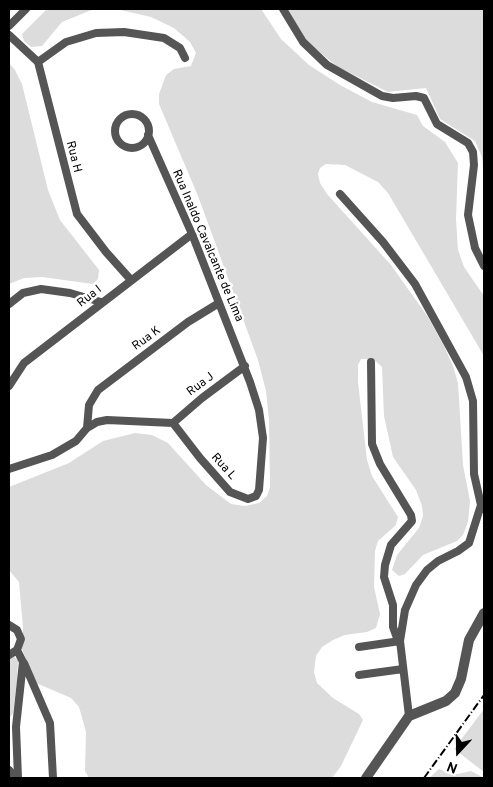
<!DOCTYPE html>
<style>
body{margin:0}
#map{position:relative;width:493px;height:787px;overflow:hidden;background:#fff;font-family:Overpass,sans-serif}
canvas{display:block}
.frame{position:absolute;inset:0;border:10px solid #000;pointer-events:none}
.north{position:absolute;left:433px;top:727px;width:50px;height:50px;-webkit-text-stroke:4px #fff;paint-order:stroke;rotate:201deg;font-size:14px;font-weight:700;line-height:20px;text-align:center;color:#000}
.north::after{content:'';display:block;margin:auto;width:18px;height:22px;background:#000;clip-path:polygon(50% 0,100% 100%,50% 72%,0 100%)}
</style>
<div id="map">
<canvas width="493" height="787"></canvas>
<div class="frame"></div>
<div class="north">N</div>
</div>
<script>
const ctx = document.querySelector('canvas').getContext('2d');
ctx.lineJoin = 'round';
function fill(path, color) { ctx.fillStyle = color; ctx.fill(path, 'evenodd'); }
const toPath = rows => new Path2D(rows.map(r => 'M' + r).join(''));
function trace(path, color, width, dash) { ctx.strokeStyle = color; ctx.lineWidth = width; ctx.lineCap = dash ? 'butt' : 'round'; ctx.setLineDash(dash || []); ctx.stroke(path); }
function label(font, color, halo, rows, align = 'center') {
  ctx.font = font + ' Overpass,sans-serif'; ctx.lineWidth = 5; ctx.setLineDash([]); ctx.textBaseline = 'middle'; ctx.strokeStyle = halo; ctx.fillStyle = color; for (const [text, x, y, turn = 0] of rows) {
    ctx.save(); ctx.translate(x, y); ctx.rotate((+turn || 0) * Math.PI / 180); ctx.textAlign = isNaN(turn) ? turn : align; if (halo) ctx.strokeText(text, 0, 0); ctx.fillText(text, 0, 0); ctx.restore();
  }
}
fill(toPath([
 [47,9,94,9,62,22,42,46,31,47,24,41,22,34],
 [116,9,261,9,281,39,309,65,340,85,372,102,417,115,423,126,445,142,458,163,456,219,458,250,464,267,484,296,484,356,388,193,378,182,345,165,326,164,320,168,318,174,320,183,327,194,391,265,428,317,444,346,453,366,458,383,463,465,470,501,468,522,463,535,457,541,423,555,405,574,399,576,392,570,397,555,419,528,423,516,422,506,416,490,393,457,384,416,382,367,373,359,361,359,358,365,358,382,367,460,372,476,398,517,396,525,378,541,375,551,374,587,380,614,376,628,367,632,345,635,333,640,322,647,316,656,314,672,317,683,333,698,359,714,363,720,341,766,332,778,89,778,85,771,86,732,79,707,71,698,36,683,22,649,23,628,19,582,9,570,9,487,69,463,103,441,135,433,152,435,168,443,206,485,231,504,245,506,259,503,267,496,270,487,269,420,266,391,258,360,198,196,159,104,159,94,166,75,174,69,191,66,196,53,190,42,174,28,151,17],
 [287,9,484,9,484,176,482,157,475,141,440,119,426,88,388,92,338,67,306,41],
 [9,63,15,70,22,84,48,190,60,220,99,270,98,279,93,284,42,277,24,278,9,284],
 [14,657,18,660,17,681,13,713,9,719,9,658],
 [484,709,484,772,454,749],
 [439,769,453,775,471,771,484,778,429,778]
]), '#dcdcdc');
trace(toPath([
 [283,9,303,42,327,65,382,96,393,98,416,96,424,98,437,124,468,143,473,152,474,165,468,215,475,248,484,266],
 [9,26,26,9],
 [9,35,38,62,77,214,106,252,131,280],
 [38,62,66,42,96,33,124,32,164,38,180,48,185,58],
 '115 131a17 17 0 1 1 34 0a17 17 0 1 1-34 0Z',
 [340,194,383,242,415,284,466,377,473,401,474,474,481,505,484,509],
 [9,304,23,293,41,289,70,293,101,302],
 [371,362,372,444,380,464,411,515,412,521,391,545,385,565,384,577,393,605,393,627,398,641],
 [9,386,24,363,192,234],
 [173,423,202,398,245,366],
 [87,428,97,422,107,420,173,423,200,458,230,492,248,499,256,496,259,490,263,438,259,410,250,382,192,234,148,135],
 [9,469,52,455,76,441,87,428,89,405,98,390,188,322,219,303],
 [9,625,17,630,21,639,17,650,9,655],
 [359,647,400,641],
 [17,650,23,662,16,727,18,778],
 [24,663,50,723,53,778],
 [359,675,403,669],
 [409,716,400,641,405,610,416,585,427,570,438,561,458,551,469,543,481,505],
 [9,770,15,778]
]), '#555', 8);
trace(toPath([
 [366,778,409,716,446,701,455,693,461,679,469,640,484,613]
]), '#555', 10);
trace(toPath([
 [424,778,484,695]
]), '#000', 2, [8, 2.5, 1, 2.5]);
label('12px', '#000', '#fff', [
 ["Rua H",73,157,76],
 ["Rua Inaldo Cavalcante de Lima",207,246,67],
 ["Rua I",90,297,-38],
 ["Rua K",147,339,-36],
 ["Rua J",201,385,-37],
 ["Rua L",223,467,48]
]);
</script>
